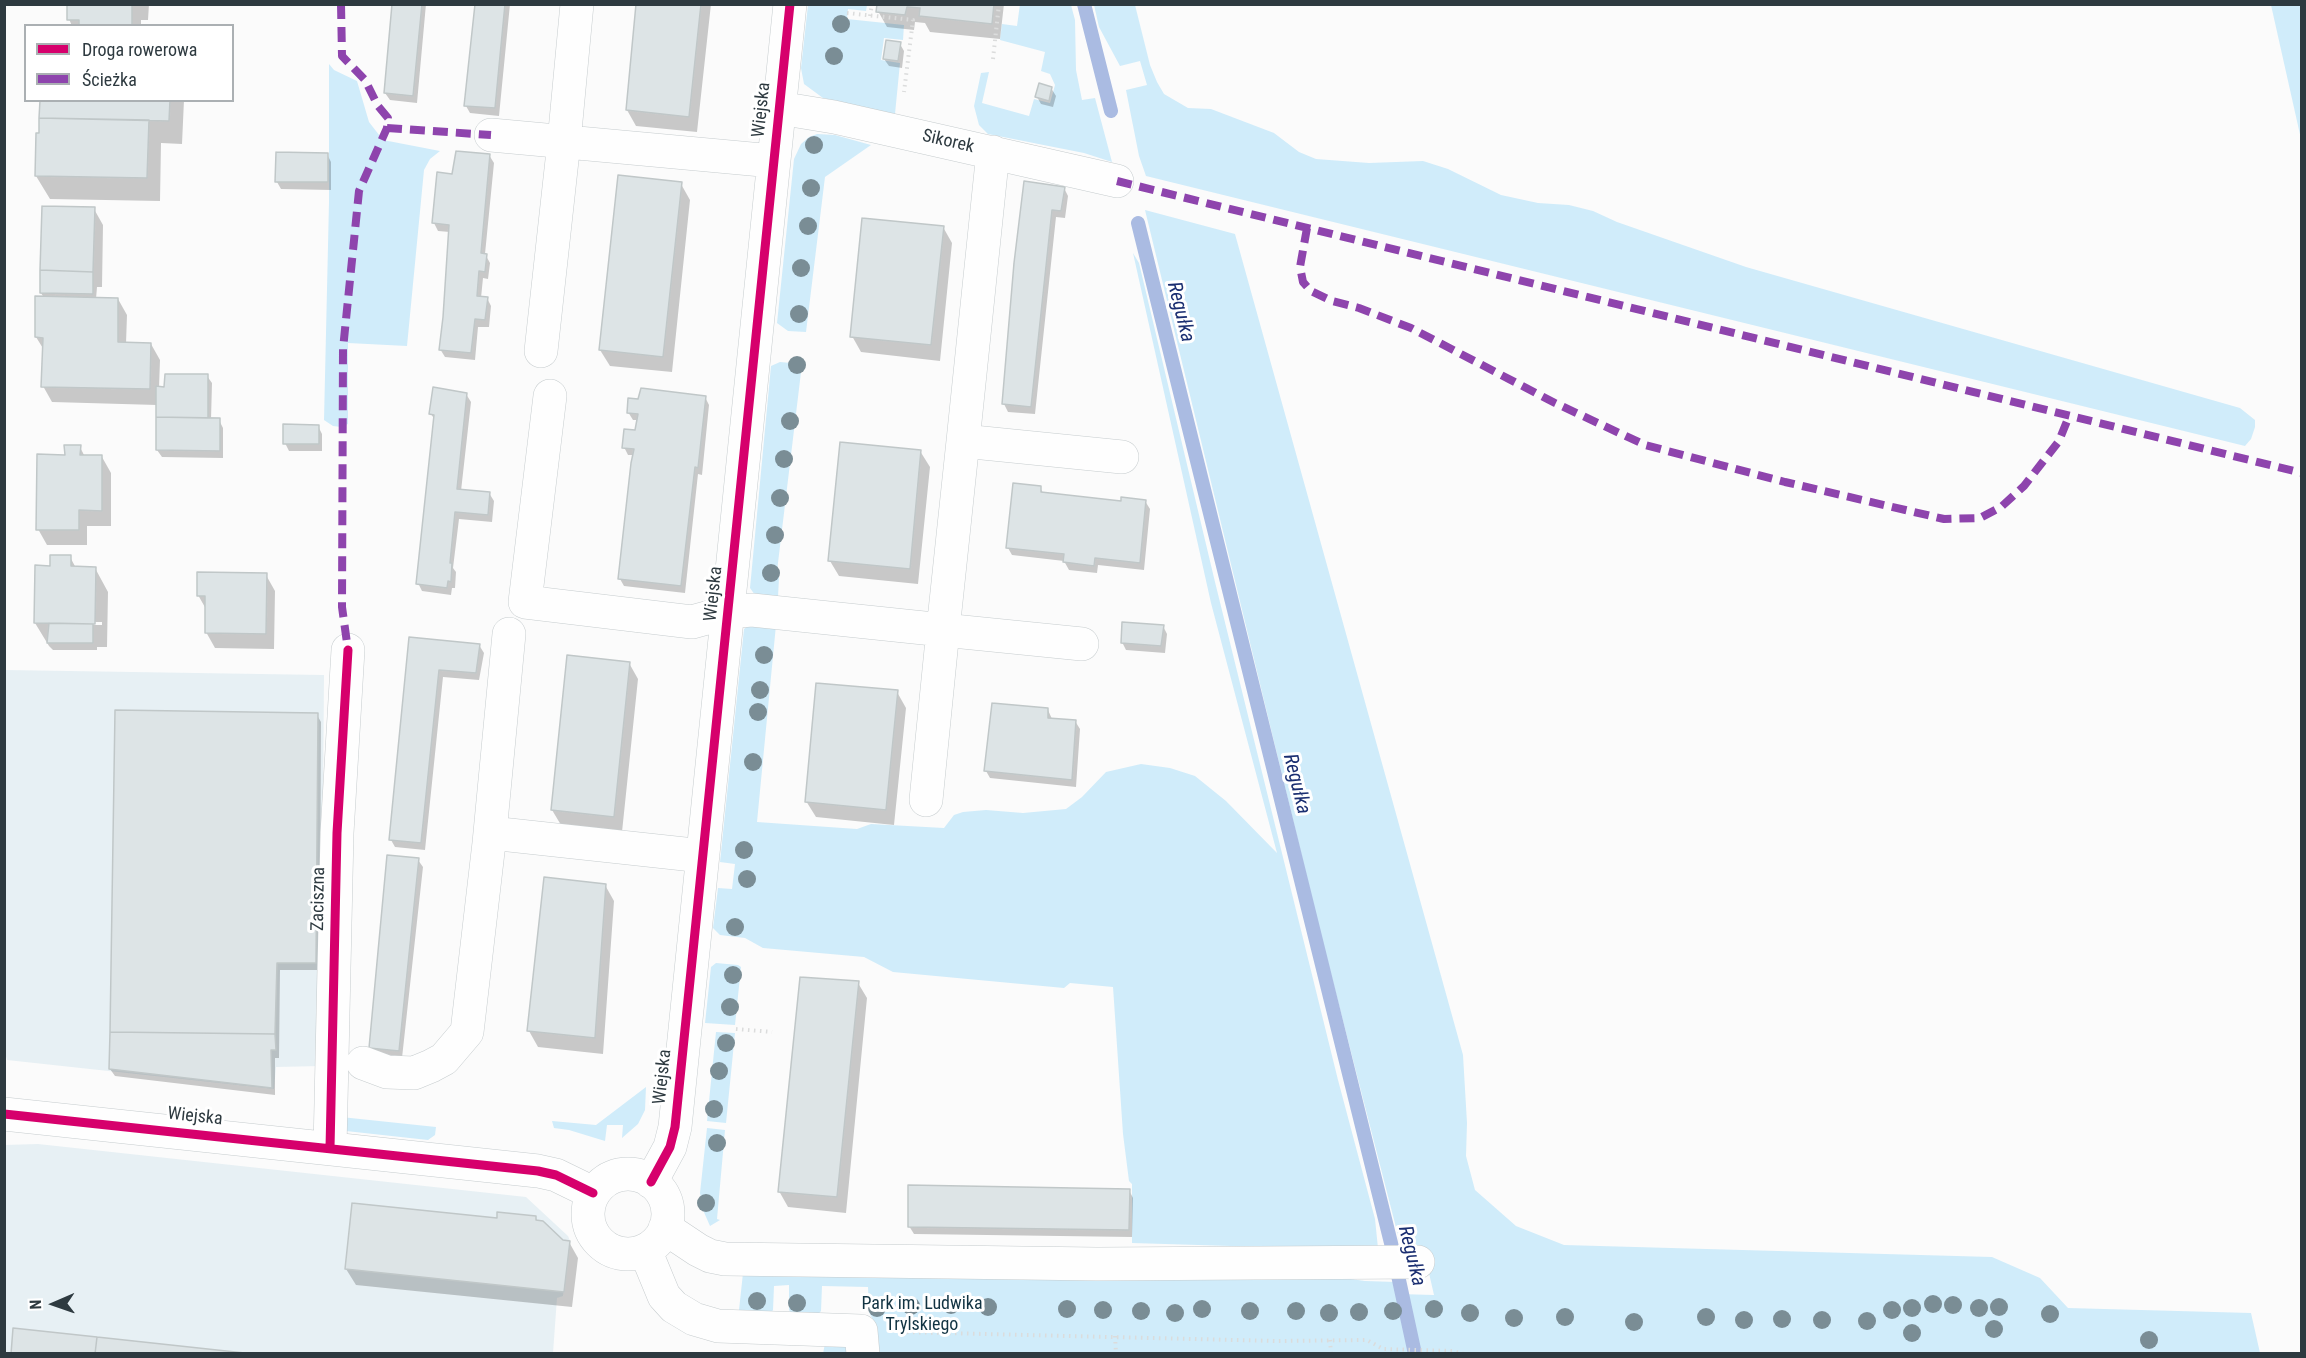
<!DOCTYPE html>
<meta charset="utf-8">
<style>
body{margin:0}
#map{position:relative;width:2306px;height:1358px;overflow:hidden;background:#fbfbfb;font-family:"Roboto Condensed",sans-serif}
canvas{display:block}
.frame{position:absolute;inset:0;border:6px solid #2e3a40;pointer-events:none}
.legend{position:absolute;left:24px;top:24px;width:210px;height:78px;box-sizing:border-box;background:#fff;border:2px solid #abb0b3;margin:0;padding:8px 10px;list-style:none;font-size:18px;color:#2e3a40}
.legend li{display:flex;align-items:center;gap:12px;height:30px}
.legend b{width:30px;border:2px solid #abb0b3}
.north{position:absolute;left:24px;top:1274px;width:60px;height:60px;-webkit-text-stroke:4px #fff;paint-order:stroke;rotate:268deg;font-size:16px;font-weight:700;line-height:24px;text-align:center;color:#2e3a40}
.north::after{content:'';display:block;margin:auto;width:21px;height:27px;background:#2e3a40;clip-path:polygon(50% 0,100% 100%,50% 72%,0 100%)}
</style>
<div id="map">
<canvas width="2306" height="1358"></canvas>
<div class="frame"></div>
<ul class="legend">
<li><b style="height:8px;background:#d6006c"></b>Droga rowerowa</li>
<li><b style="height:8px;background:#8e44ad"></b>Ścieżka</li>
</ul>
<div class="north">N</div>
</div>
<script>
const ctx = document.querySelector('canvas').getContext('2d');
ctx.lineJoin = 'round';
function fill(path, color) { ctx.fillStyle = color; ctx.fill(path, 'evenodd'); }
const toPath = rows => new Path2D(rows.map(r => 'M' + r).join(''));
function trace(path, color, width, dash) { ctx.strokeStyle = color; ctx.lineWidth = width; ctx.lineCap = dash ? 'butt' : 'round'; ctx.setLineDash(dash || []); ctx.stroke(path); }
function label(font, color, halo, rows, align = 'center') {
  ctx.font = font + ' "Roboto Condensed",sans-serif'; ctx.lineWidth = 6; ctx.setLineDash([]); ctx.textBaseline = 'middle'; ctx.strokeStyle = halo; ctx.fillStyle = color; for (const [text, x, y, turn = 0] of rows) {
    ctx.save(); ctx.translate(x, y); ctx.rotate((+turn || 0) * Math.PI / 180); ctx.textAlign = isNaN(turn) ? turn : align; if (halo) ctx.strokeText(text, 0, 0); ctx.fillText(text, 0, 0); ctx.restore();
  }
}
fill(toPath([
 [5,670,324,675,321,1066,276,1067,274,1089,7,1060,5,1053],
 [38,1144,526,1197,568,1236,570,1241,563,1296,557,1298,553,1353,5,1353,4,1145]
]), '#e7f0f4');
fill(toPath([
 [1020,4,1071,5,1075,20,1076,70,1082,100,1095,98,1112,162,1084,153,988,134,979,125,974,106,981,73,989,72,982,103,1029,116,1034,99,1050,103,1055,85,1050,74,1041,71,1045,52,1000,40,1002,24,1017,26],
 [808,5,867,5,866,11,848,9,847,19,904,25,903,40,884,38,881,60,900,63,895,114,823,98,804,84,801,68],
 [1094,5,1135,5,1150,65,1157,82,1164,94,1188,108,1211,109,1274,133,1299,152,1316,159,1369,163,1423,161,1448,169,1501,195,1538,203,1569,205,1593,211,1617,222,1746,267,2240,408,2255,420,2255,427,2251,439,2245,446,1146,176,1139,156,1126,90,1147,85,1140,61,1120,66,1099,27],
 [2271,5,2301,5,2301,139],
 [329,64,334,70,357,81,369,122,383,140,440,151,430,159,424,170,407,346,348,343,348,424,341,427,333,426,324,420,329,202],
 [817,134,835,135,871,145,825,177,806,332,788,331,777,323,794,159,801,144,809,137],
 [1145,210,1235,234,1463,1055,1467,1123,1466,1156,1475,1190,1516,1226,1564,1245,1992,1257,2040,1278,2068,1308,2251,1313,2260,1353,823,1354,825,1343,871,1343,873,1320,869,1312,868,1287,822,1286,821,1311,815,1318,795,1318,789,1310,789,1285,774,1286,773,1310,768,1317,739,1310,743,1273,1344,1278,1365,1281,1396,1282,1398,1294,1434,1295,1423,1247,1401,1247,1319,927],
 [1133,253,1139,263,1215,582,1338,1080,1375,1219,1378,1248,1363,1250,1132,1243,1132,1184,1129,1181,1123,1134,1113,987,1070,983,1064,988,893,972,864,957,763,948,745,938,720,935,713,928,718,888,732,889,735,864,720,862,744,629,753,622,776,625,757,822,857,829,871,824,944,828,954,815,963,812,986,810,1023,813,1066,809,1082,797,1106,772,1141,764,1170,768,1195,776,1226,801,1277,853,1211,603],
 [780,362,802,364,777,571,779,578,778,597,755,595,750,588,771,366],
 [716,963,738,965,741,967,735,1025,705,1023,711,967],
 [716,1032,735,1033,726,1123,707,1121],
 [646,1087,645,1110,638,1124,622,1138,623,1125,607,1125,605,1141,569,1130,554,1128,552,1121,596,1125],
 [341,1117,436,1127,435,1135,428,1140,346,1131],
 [707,1128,725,1130,717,1219,720,1220,710,1226,703,1210,700,1193]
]), '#d0ecfa');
fill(toPath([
 [69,4,149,4,148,20,141,20,141,26,72,26,69,19],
 [393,4,426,4,417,103,390,100,385,93],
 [476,4,510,4,499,116,470,113,466,106],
 [638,4,711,4,697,132,636,126,627,110],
 [878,4,1004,4,1000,39,930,32,925,23,915,22,914,30,887,27,878,11],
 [900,44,904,51,902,68,889,66,884,59],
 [1051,88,1056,96,1053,107,1041,104,1037,97],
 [41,100,184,100,182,144,161,143,160,201,50,199,36,176],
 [327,154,331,162,331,190,281,189,277,182],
 [489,155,494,163,485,254,490,263,488,279,483,278,481,298,487,298,491,306,489,327,478,327,475,360,445,357,440,349,445,317,450,232,438,231,434,223,454,175],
 [681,184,690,200,672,372,610,366,600,350],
 [1064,188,1068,196,1065,218,1056,217,1035,414,1008,412,1004,404,1016,263],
 [94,209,103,225,102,287,97,287,96,299,118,299,127,315,126,344,151,344,160,360,159,388,166,388,207,376,212,383,211,420,219,420,223,428,223,458,162,457,157,450,157,405,52,402,43,386,44,350,36,337,44,298,41,293],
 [943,227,952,243,940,361,861,352,852,336],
 [466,394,471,402,461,491,489,493,494,501,492,522,459,519,453,568,456,572,455,588,452,588,451,595,422,591,418,583,435,420,431,414],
 [705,397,709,405,702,475,698,474,685,593,624,586,620,579,634,455,628,455,624,447,637,432,638,420,633,420,628,412],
 [318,426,322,434,322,451,289,451,285,443],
 [80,447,85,457,102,457,111,473,111,526,87,526,87,545,47,545,38,529],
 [920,451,930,467,918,584,839,576,830,561],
 [1040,488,1044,494,1122,502,1145,501,1150,509,1144,570,1098,565,1097,573,1069,570,1064,561,1012,555,1008,548],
 [70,557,76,568,95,568,108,592,107,647,97,647,97,650,53,650,49,646,35,623,51,567],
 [73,622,102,622,102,625,73,625],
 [266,575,275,591,274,649,215,648,206,632,206,609,198,595],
 [1163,626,1167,634,1165,653,1126,650,1122,642],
 [411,638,479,645,484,653,479,680,443,677,425,850,395,847,391,840],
 [629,663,638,679,622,832,561,825,552,810],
 [897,692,906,708,894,825,816,817,806,801],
 [1048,710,1052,719,1075,721,1080,729,1076,787,990,778,986,771],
 [317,715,321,722,320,970,280,970,279,1058,275,1058,275,1095,115,1076,110,1069],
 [418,860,423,867,402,1058,374,1055,370,1047],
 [605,885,614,901,603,1054,538,1047,529,1031],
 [858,983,867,998,846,1213,788,1207,779,1191],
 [1129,1190,1133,1198,1132,1237,914,1234,909,1226],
 [535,1217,538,1222,562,1241,569,1242,578,1258,572,1307,356,1285,346,1269,498,1220]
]), '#0003');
trace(toPath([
 [1084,4,1111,111],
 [1138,223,1391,1243,1415,1354]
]), '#aabbe2', 14);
const building = toPath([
 [67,4,132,4,132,26,79,26,79,20,67,20,67,4],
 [392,4,422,4,413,96,384,93,392,4],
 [475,4,505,4,495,108,464,106,475,4],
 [636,4,701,4,689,117,626,110,636,4],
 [877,4,994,4,992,24,919,16,920,8,907,7,905,15,876,12,877,4],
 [886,40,901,42,898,61,883,59,886,40],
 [1039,83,1052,87,1049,101,1035,97,1039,83],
 [40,100,170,100,169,121,39,118,40,100],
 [39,118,149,120,147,178,35,176,36,133,39,133,39,118],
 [456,151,490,154,481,253,487,254,485,272,479,271,477,296,488,297,485,320,475,319,471,353,439,350,443,317,449,225,432,223,437,172,452,174,456,151],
 [276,152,328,153,328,182,275,182,276,152],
 [618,175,682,182,663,357,599,350,618,175],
 [1024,181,1065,187,1061,211,1052,210,1031,407,1002,404,1014,263,1024,181],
 [42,206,95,207,93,272,40,270,42,206],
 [862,218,944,226,931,345,850,337,862,218],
 [40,270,93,272,93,294,40,293,40,270],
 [35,296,118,298,118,342,151,343,150,389,41,387,43,338,35,337,35,296],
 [165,374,208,374,208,418,156,417,156,386,164,387,165,374],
 [433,387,467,393,457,489,490,492,488,515,455,512,450,563,452,563,451,582,448,581,447,588,416,584,434,415,429,414,433,387],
 [641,388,706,396,698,468,695,467,681,586,618,579,631,463,634,449,622,448,624,429,635,430,638,414,627,413,628,398,638,399,641,388],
 [156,417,220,418,220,451,156,450,156,417],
 [283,424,319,425,319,444,283,444,283,424],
 [840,442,921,450,910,569,828,561,840,442],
 [64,445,81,445,80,455,102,455,102,511,79,510,79,530,36,530,37,454,65,455,64,445],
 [1013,483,1041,486,1041,492,1121,501,1121,497,1146,500,1140,563,1095,558,1094,566,1063,562,1064,554,1006,548,1013,483],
 [50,555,71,555,71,566,96,567,95,624,34,623,35,565,50,566,50,555],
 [197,572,267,573,266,634,205,633,205,596,197,596,197,572],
 [1122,622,1164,625,1161,646,1121,643,1122,622],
 [49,623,93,624,93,643,47,643,49,623],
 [409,637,480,644,476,673,439,670,421,843,389,840,409,637],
 [567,655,630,662,614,817,551,810,567,655],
 [816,683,898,690,886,810,805,802,816,683],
 [992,703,1048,708,1048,718,1076,720,1072,780,984,771,992,703],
 [115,710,318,713,316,963,277,963,275,1034,110,1032,115,710],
 [387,855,419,858,399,1051,369,1048,387,855],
 [544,877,606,884,595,1038,527,1031,544,877],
 [800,977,859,981,837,1197,778,1192,800,977],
 [110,1032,275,1034,276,1050,271,1050,272,1088,109,1069,110,1032],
 [908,1185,1130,1189,1129,1230,908,1227,908,1185],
 [352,1203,497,1218,497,1212,536,1216,536,1220,543,1221,563,1240,570,1241,564,1292,345,1269,352,1203],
 [13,1328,97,1337,95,1354,11,1354,13,1328],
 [97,1337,254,1354,95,1354,97,1337]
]);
fill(building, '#dde4e6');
trace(building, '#c0c7c8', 1.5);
const minor = toPath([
 [779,108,834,117,1117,181],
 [491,135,773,161],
 [541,351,564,142,577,4],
 [550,396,525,602,692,622,728,612,752,610,943,630,926,800],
 [963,441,993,152],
 [1082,644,943,630,963,441,1122,457],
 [491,833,703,856],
 [363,1063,387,1072,414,1073,431,1066,444,1059,467,1032,489,843,509,634],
 [4,1114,538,1171,556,1175,593,1193],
 [330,1148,337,833,348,650],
 '588 1214a40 40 0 1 1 80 0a40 40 0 1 1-80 0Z',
 [651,1182,670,1147,675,1127,790,4],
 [665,1228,698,1250,710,1256,725,1259,1097,1264,1418,1262],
 [645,1250,664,1296,674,1307,694,1319,718,1326,861,1331,863,1354]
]);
trace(minor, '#c6ccce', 34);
trace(toPath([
 [847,13,913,20,904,92],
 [870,16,872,4],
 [993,59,999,4],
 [736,1029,772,1032],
 [901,1332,1277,1341,1367,1340,1383,1349,1452,1351,1464,1354],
 [1115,1336,1116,1354],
 [1330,1340,1331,1354]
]), '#dbdcdc', 4, [1.5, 4.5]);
trace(minor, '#fefefe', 33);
trace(toPath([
 [341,4,342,56,365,80,378,106,388,118,387,128,359,191,343,349,342,607,348,650],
 [387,128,491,135],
 [1117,181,2302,473],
 [1307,228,1300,267,1303,282,1311,291,1332,301,1359,308,1411,328,1555,403,1645,445,1785,482,1944,519,1980,518,2001,507,2024,486,2059,441,2069,416]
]), '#8e44ad', 8, [15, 8]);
trace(toPath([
 [4,1114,538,1171,556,1175,593,1193],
 [330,1148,337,833,348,650],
 [651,1182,670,1147,675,1127,790,4]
]), '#d6006c', 9);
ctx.fillStyle = '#7a8d95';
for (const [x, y] of [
 [841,24],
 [834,56],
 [814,145],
 [811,188],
 [808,226],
 [801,268],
 [799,314],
 [797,365],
 [790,421],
 [784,459],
 [780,498],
 [775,535],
 [771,573],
 [764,655],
 [760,690],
 [758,712],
 [753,762],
 [744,850],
 [747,879],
 [735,927],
 [733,975],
 [730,1007],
 [726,1043],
 [719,1071],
 [714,1109],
 [717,1143],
 [706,1203],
 [757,1301],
 [797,1303],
 [1933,1304],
 [951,1305],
 [1953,1305],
 [911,1306],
 [988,1307],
 [1999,1307],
 [877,1308],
 [1912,1308],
 [1979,1308],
 [1067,1309],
 [1202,1309],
 [1434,1309],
 [1103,1310],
 [1892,1310],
 [1141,1311],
 [1250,1311],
 [1296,1311],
 [1393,1311],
 [1359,1312],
 [1175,1313],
 [1329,1313],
 [1470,1313],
 [2050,1314],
 [1565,1317],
 [1706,1317],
 [1514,1318],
 [1782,1319],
 [1744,1320],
 [1822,1320],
 [1867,1321],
 [1634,1322],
 [1994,1329],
 [1912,1333],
 [2149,1340]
]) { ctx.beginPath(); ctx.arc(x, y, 9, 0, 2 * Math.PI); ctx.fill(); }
label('18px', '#2e3a40', '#fff', [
 ["Wiejska",762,110,-84],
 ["Sikorek",948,142,13],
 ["Wiejska",714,594,-84],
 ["Zaciszna",319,899,-89],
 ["Wiejska",663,1077,-84],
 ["Wiejska",195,1117,6]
]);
label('18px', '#113342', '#fff', [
 ["Park im. Ludwika",922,1304],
 ["Trylskiego",922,1325]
]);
label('italic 20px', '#1a2e71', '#fff', [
 ["Regułka",1180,312,76],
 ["Regułka",1296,784,76],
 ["Regułka",1411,1256,76]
]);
</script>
